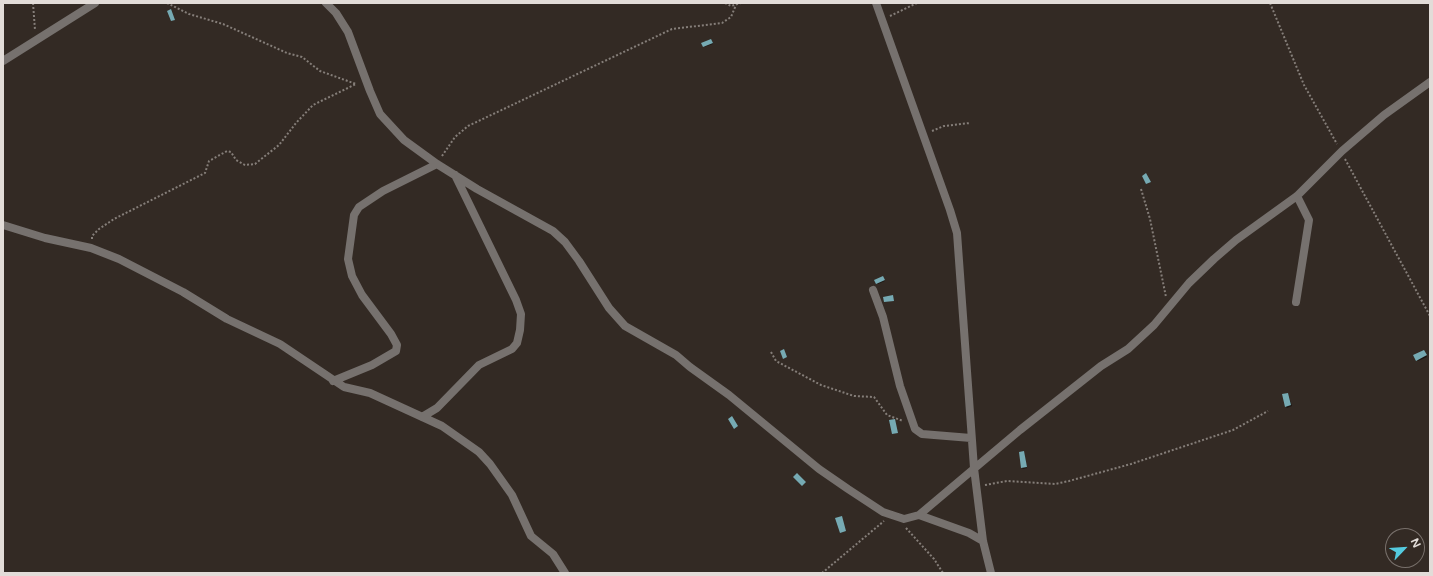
<!DOCTYPE html>
<style>
body{margin:0}
#map{position:relative;width:1433px;height:576px;overflow:hidden;background:#332a24;font-family:"Varela Round",sans-serif}
canvas{display:block}
.frame{position:absolute;inset:0;border:4px solid #e2dcd8;pointer-events:none}
.north{position:absolute;left:1385px;top:528px;width:40px;height:40px;box-sizing:border-box;background:#332a24;border:1px solid #79716c;border-radius:50%;rotate:65deg;font-size:11px;font-weight:700;line-height:16px;text-align:center;color:#e2dcd8}
.north::after{content:'';display:block;margin:auto;width:14px;height:18px;background:#54cade;clip-path:polygon(50% 0,100% 100%,50% 72%,0 100%)}
</style>
<div id="map">
<canvas width="1433" height="576"></canvas>
<div class="frame"></div>
<div class="north">N</div>
</div>
<script>
const ctx = document.querySelector('canvas').getContext('2d');
ctx.lineJoin = 'round';
function fill(path, color) { ctx.fillStyle = color; ctx.fill(path, 'evenodd'); }
const toPath = rows => new Path2D(rows.map(r => 'M' + r).join(''));
function trace(path, color, width, dash) { ctx.strokeStyle = color; ctx.lineWidth = width; ctx.lineCap = dash ? 'butt' : 'round'; ctx.setLineDash(dash || []); ctx.stroke(path); }
fill(toPath([
 [712,41,713,44,704,47],
 [884,278,885,281,878,284,877,283],
 [1425,352,1427,357,1418,361,1417,360],
 [1288,394,1292,406,1287,408,1286,407],
 [1024,452,1027,468,1023,469,1022,468]
]), '#0007');
fill(toPath([
 [171,9,175,20,171,21,167,11],
 [711,39,713,43,703,47,701,43],
 [1146,173,1151,182,1146,184,1142,176],
 [883,276,885,280,876,284,874,280],
 [893,295,894,301,884,302,883,297],
 [784,349,787,357,783,359,780,351],
 [1424,350,1427,355,1416,361,1413,355],
 [1288,393,1291,405,1285,407,1282,394],
 [732,416,738,426,734,429,728,419],
 [895,419,898,433,892,434,889,420],
 [1024,451,1027,467,1021,468,1019,452],
 [797,473,806,482,802,486,793,477],
 [842,516,846,531,840,533,835,518]
]), '#76aab3');
trace(toPath([
 [33,3,35,30],
 [167,3,189,14,223,24,287,53,302,57,320,71,356,84],
 [725,3,731,6,741,3],
 [1270,3,1304,85,1337,144],
 [890,16,917,3],
 [932,131,944,126,970,123],
 [442,156,455,137,468,126,672,29,722,23,731,17,736,5],
 [1345,159,1430,316],
 [1141,189,1150,219,1166,297],
 [92,239,92,236,99,229,114,219,205,173,209,161,227,151,231,152,236,160,245,165,255,164,279,145,296,123,313,105,356,84],
 [771,352,776,361,821,385,854,396,874,397,887,415,903,421],
 [985,485,1007,481,1055,484,1069,481,1131,464,1233,430,1268,411],
 [906,528,934,559,943,573],
 [822,573,884,521]
]), '#857e79', 2, [2, 2]);
trace(toPath([
 [326,3,336,13,348,32,370,91,380,114,404,140,437,164,477,189,553,231,565,242,579,261,609,308,625,326,676,355,690,367,729,395,819,469,848,489,883,512,904,519,919,515,1020,430,1101,366,1128,349,1154,325,1189,283,1214,259,1236,240,1297,196,1342,151,1384,115,1430,82],
 [876,3,950,210,957,233,974,468,983,541,991,573],
 [3,61,95,3],
 [3,225,45,238,91,248,119,259,183,292,227,319,280,344,344,387,370,393,442,426,479,452,490,464,512,495,531,536,553,554,565,573],
 [873,290,883,317,900,386,915,429,922,434,971,438],
 [1296,302,1309,220,1297,196],
 [333,381,372,365,396,351,397,345,391,334,362,295,352,276,348,259,354,215,359,207,383,191,437,164],
 [422,417,437,408,479,365,512,349,517,343,520,330,521,314,516,300,455,175],
 [919,515,969,533,983,541]
]), '#76716e', 8);
</script>
